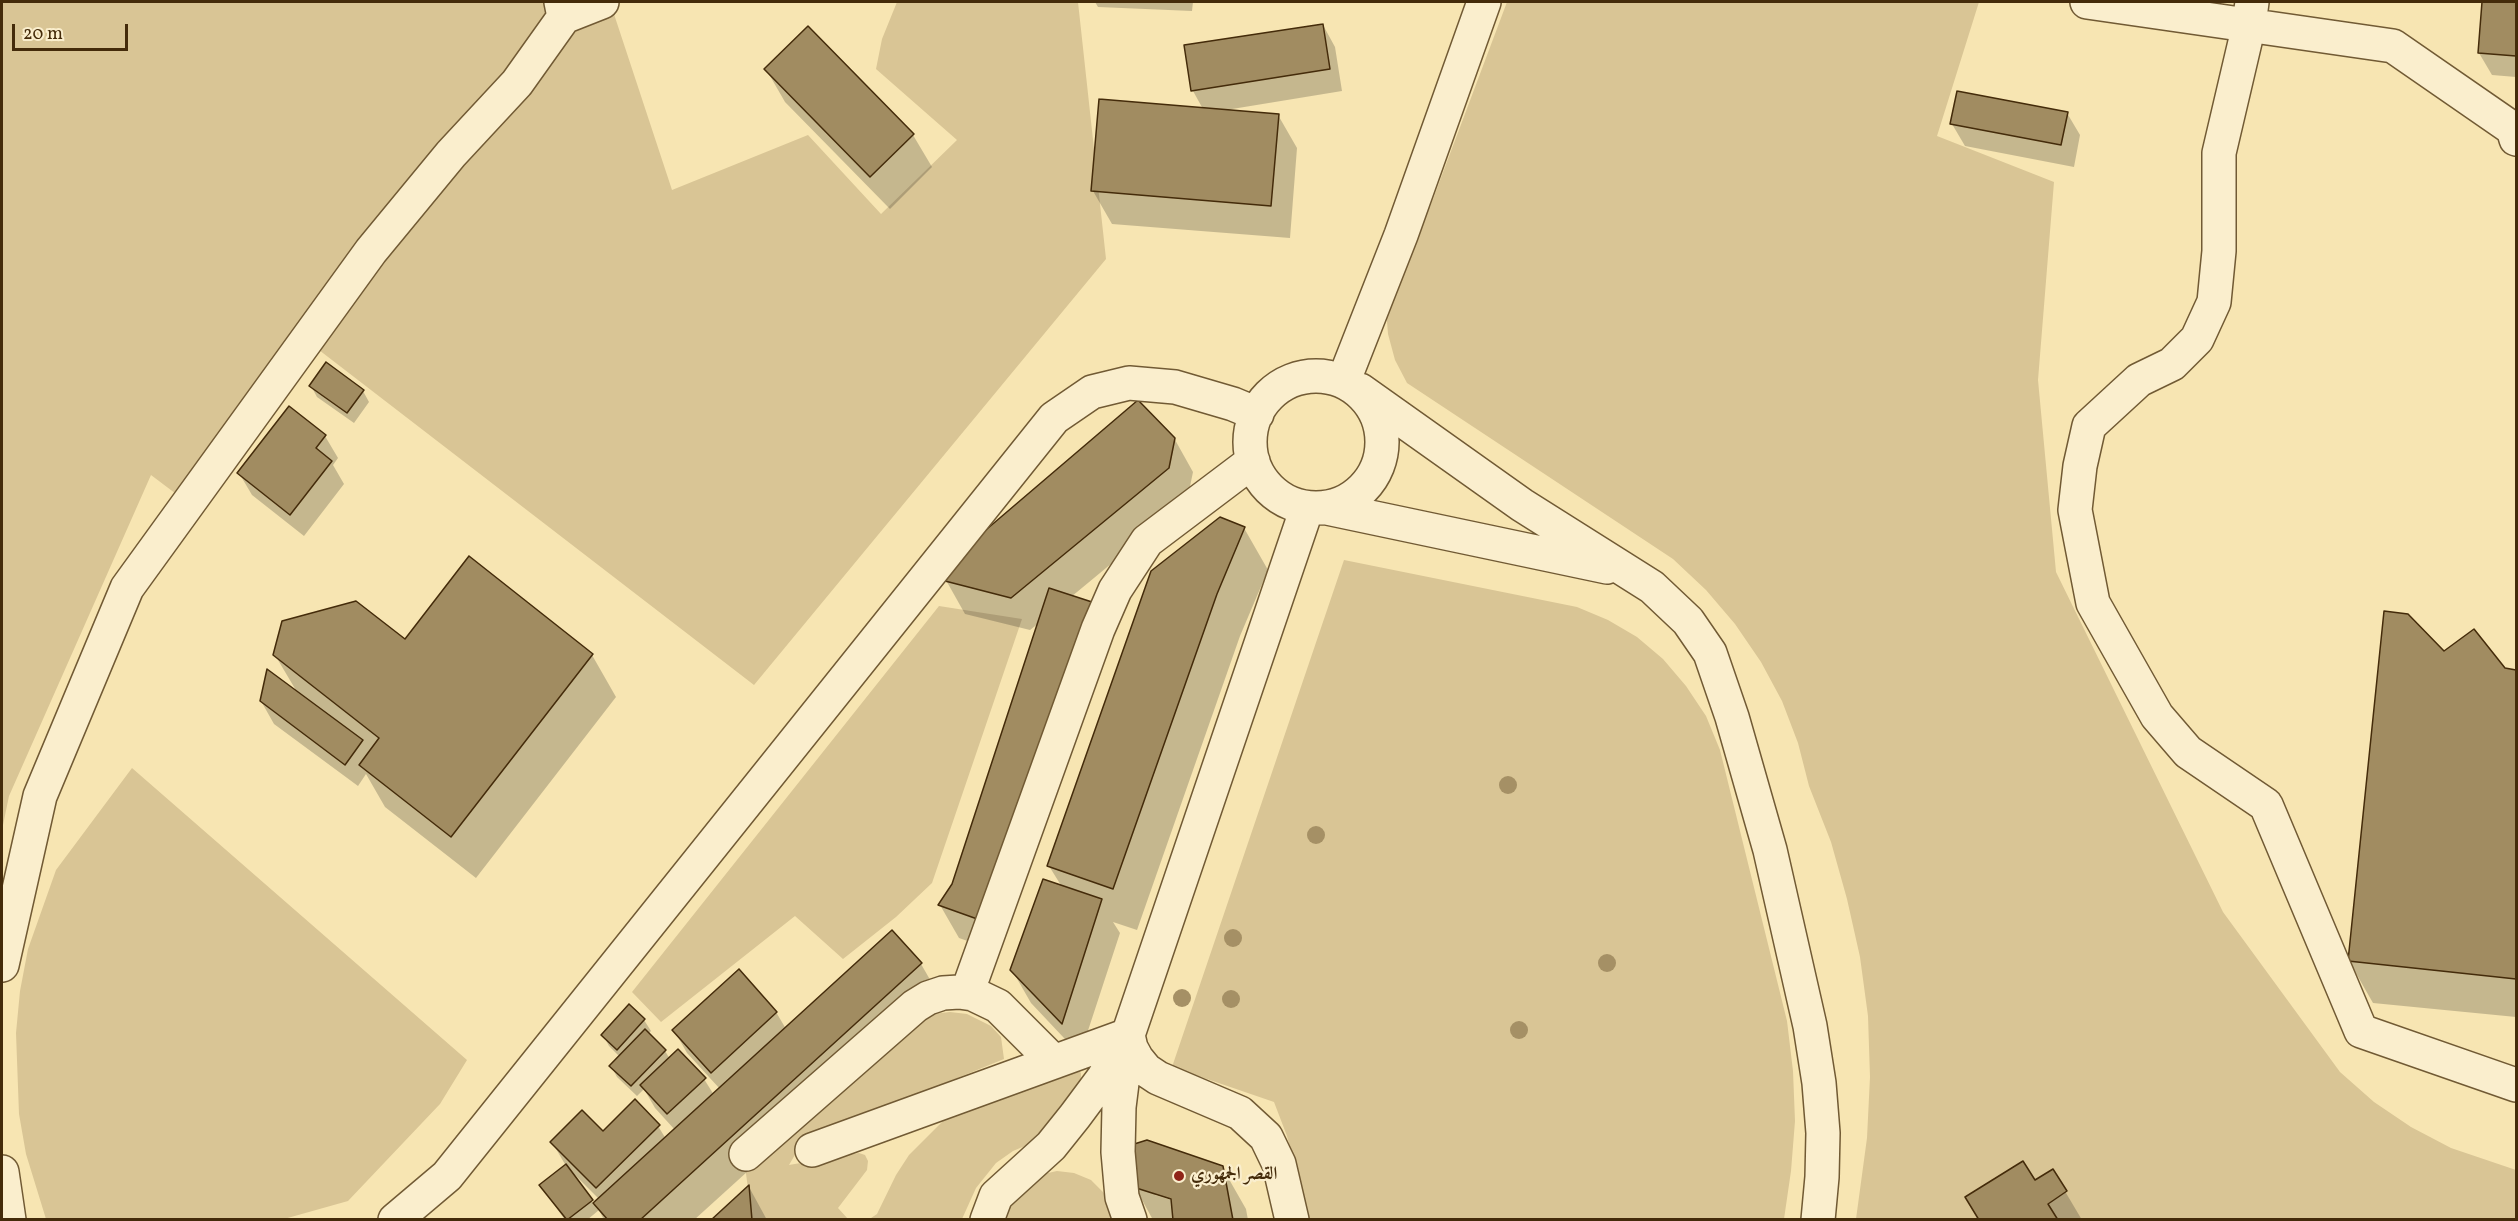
<!DOCTYPE html>
<meta charset="utf-8">
<style>
body{margin:0}
#map{position:relative;width:2518px;height:1221px;overflow:hidden;background:#f7e5b2;font-family:Vollkorn,serif}
canvas{display:block}
.frame{position:absolute;inset:0;border:3px solid #442b0a;pointer-events:none}
.scale{position:absolute;left:12px;top:24px;width:116px;height:27px;box-sizing:border-box;border:3px solid #442b0a;border-top:0;padding-left:8px;font-size:18px;line-height:21px;white-space:nowrap;color:#442b0a;-webkit-text-stroke:4px #faeecd;paint-order:stroke}
</style>
<div id="map">
<canvas width="2518" height="1221"></canvas>
<div class="frame"></div>
<div class="scale">20 m</div>
</div>
<script>
const ctx = document.querySelector('canvas').getContext('2d');
ctx.lineJoin = 'round';
function fill(path, color) { ctx.fillStyle = color; ctx.fill(path, 'evenodd'); }
const toPath = rows => new Path2D(rows.map(r => 'M' + r).join(''));
function trace(path, color, width, dash) { ctx.strokeStyle = color; ctx.lineWidth = width; ctx.lineCap = dash ? 'butt' : 'round'; ctx.setLineDash(dash || []); ctx.stroke(path); }
function label(font, color, halo, rows, align = 'center') {
  ctx.font = font + ' Vollkorn,Amiri,serif'; ctx.lineWidth = 4.5; ctx.setLineDash([]); ctx.textBaseline = 'middle'; ctx.strokeStyle = halo; ctx.fillStyle = color; for (const [text, x, y, turn = 0] of rows) {
    ctx.save(); ctx.translate(x, y); ctx.rotate((+turn || 0) * Math.PI / 180); ctx.textAlign = isNaN(turn) ? turn : align; if (halo) ctx.strokeText(text, 0, 0); ctx.fillText(text, 0, 0); ctx.restore();
  }
}
fill(toPath([
 [2,2,610,2,672,190,808,135,881,214,957,140,876,69,882,39,897,2,1078,2,1106,259,754,685,319,350,200,512,151,475,9,796,2,830],
 [1507,2,1979,2,1937,136,2054,182,2038,380,2056,572,2223,912,2340,1072,2374,1102,2411,1127,2451,1148,2516,1170,2516,1219,1856,1219,1867,1138,1870,1077,1868,1016,1860,957,1847,899,1831,842,1809,786,1798,743,1782,701,1761,662,1735,624,1706,590,1673,559,1407,383,1395,360,1388,334,1386,309,1412,228,1430,207],
 [1344,560,1577,607,1608,620,1637,637,1663,659,1686,686,1706,716,1720,750,1787,1021,1793,1071,1795,1121,1791,1171,1784,1219,1309,1219,1287,1136,1274,1102,1172,1067],
 [939,606,1022,619,932,883,896,917,843,959,795,916,661,1022,632,992],
 [132,768,467,1060,440,1104,348,1201,284,1219,46,1219,26,1154,19,1114,16,1033,20,991,28,949,56,870],
 [950,1012,967,1014,991,1026,1001,1037,1004,1059,820,1134,796,1153,789,1165,859,1153,865,1155,868,1161,867,1170,838,1208,848,1219,752,1219,745,1166,916,1022,932,1014],
 [1077,1069,1081,1073,1081,1079,1066,1109,1032,1143,1013,1151,996,1163,976,1188,962,1219,868,1220,877,1214,896,1175,909,1155,947,1117],
 [1057,1171,1074,1173,1091,1180,1103,1192,1112,1207,1115,1220,1004,1220,1012,1197,1039,1175]
]), '#d9c595');
fill(toPath([
 [1095,2,1193,2,1192,11,1098,7],
 [2484,2,2516,2,2516,77,2492,75,2479,53],
 [1323,25,1335,47,1342,91,1226,110,1278,115,1297,148,1290,238,1112,224,1093,191,1203,109,1193,91],
 [766,69,913,135,932,167,890,209,785,102],
 [2067,113,2080,135,2074,167,1965,146,1952,124],
 [311,386,363,391,369,402,354,423,317,397],
 [325,436,338,458,333,465,344,484,304,536,252,495,239,473],
 [1174,438,1193,472,1187,501,1071,597,999,952,959,938,940,905,953,885,1039,623,1030,630,965,614,947,582,968,547],
 [1244,528,1268,570,1240,636,1137,930,1113,922,1120,933,1080,1055,1031,1003,1012,970,1062,887,1049,866],
 [470,559,592,655,616,697,476,878,385,807,366,774,358,786,274,724,261,701,297,692,275,655,405,641],
 [2505,670,2516,671,2516,1017,2373,1003,2349,961],
 [921,964,940,997,694,1220,604,1220,599,1210,587,1220,565,1220,548,1196,541,1185,566,1166,552,1142,658,1126,666,1139,675,1130,655,1108,644,1089,637,1096,617,1077,611,1066,620,1057,609,1046,603,1035,629,1006,644,1020,651,1031,648,1034,665,1051,670,1059,704,1079,714,1095,720,1089,687,1053,674,1030,776,1012,786,1029],
 [572,1172,599,1199,594,1205,571,1173],
 [1222,1167,1246,1209,1248,1220,1153,1220,1135,1187],
 [1155,1192,1179,1199,1178,1202,1155,1195],
 [2053,1171,2082,1220,1979,1220,2035,1183],
 [749,1187,767,1220,713,1220]
]), '#0003');
const building = toPath([
 [2482,2,2516,2,2516,56,2478,53,2482,2],
 [1323,24,1330,69,1191,91,1184,45,1323,24],
 [808,26,914,134,870,177,764,69,808,26],
 [1957,91,2068,112,2061,145,1950,124,1957,91],
 [1099,99,1279,114,1271,206,1091,191,1099,99],
 [326,362,364,390,347,413,309,386,326,362],
 [1138,400,1175,438,1169,468,1011,598,945,581,967,546,1138,400],
 [289,406,326,435,316,448,332,461,290,515,237,473,289,406],
 [1220,517,1245,527,1217,594,1113,889,1047,866,1151,571,1220,517],
 [469,556,593,654,451,837,359,765,379,738,273,655,282,621,356,601,405,639,469,556],
 [1049,588,1092,602,980,920,938,905,952,884,1049,588],
 [2384,611,2408,614,2444,651,2474,629,2505,668,2516,670,2516,979,2348,961,2384,611],
 [267,669,363,740,345,765,260,701,267,669],
 [1043,879,1102,899,1062,1024,1010,970,1043,879],
 [892,930,922,963,640,1220,608,1220,593,1203,892,930],
 [739,969,777,1012,711,1073,672,1030,739,969],
 [629,1004,645,1019,617,1050,601,1035,629,1004],
 [645,1029,666,1050,631,1086,609,1066,645,1029],
 [678,1049,706,1078,667,1114,640,1085,678,1049],
 [635,1099,660,1125,596,1188,550,1142,582,1110,603,1131,635,1099],
 [1147,1140,1223,1166,1233,1220,1173,1220,1171,1199,1133,1187,1131,1145,1147,1140],
 [2023,1161,2035,1180,2053,1169,2067,1191,2048,1204,2058,1220,1979,1220,1965,1197,2023,1161],
 [566,1164,593,1200,567,1220,539,1185,566,1164],
 [749,1185,752,1220,711,1220,749,1185]
]);
fill(building, '#a18c61');
trace(building, '#442b0a', 1.5);
const minor = toPath([
 [2087,2,2393,46,2513,129,2516,139],
 [2252,2,2249,25,2219,153,2219,251,2214,302,2197,339,2172,364,2139,380,2089,426,2080,466,2075,510,2093,603,2157,716,2188,752,2266,805,2361,1031,2516,1085],
 [564,17,602,2],
 '1250 442a66 66 0 1 1 132 0a66 66 0 1 1-132 0Z',
 [1344,380,1401,235,1484,2],
 [1360,390,1522,505,1652,587,1688,621,1710,653,1732,717,1770,850,1810,1026,1819,1083,1823,1133,1822,1177,1818,1220],
 [1327,508,1607,567],
 [2,965,40,796,127,588,371,251,451,154,517,83,564,17,561,2],
 [967,993,1098,629,1115,590,1147,541,1253,461],
 [812,1150,1128,1035],
 [746,1154,915,1006,928,998,943,993,959,992,973,994,998,1006,1054,1062],
 [2,1172,9,1220],
 [395,1220,447,1176,1054,418,1092,392,1129,383,1175,387,1233,404,1257,414],
 [987,1220,996,1196,1051,1146,1075,1116,1104,1077,1128,1035,1119,1107,1118,1152,1122,1197,1130,1220],
 [1292,1220,1279,1164,1266,1137,1240,1113,1158,1078,1146,1070,1137,1059,1131,1048,1128,1035,1307,508]
]);
trace(minor, '#715a34', 36);
trace(minor, '#faeecd', 33);
ctx.fillStyle = '#a59065';
for (const [x, y] of [
 [1508,785],
 [1316,835],
 [1233,938],
 [1607,963],
 [1182,998],
 [1231,999],
 [1519,1030]
]) { ctx.beginPath(); ctx.arc(x, y, 9, 0, 2 * Math.PI); ctx.fill(); }
for (const [x, y, r, color] of [
 [1179,1176,6,"#8f2418"]
]) { const dot = new Path2D(); dot.arc(x, y, r, 0, 2 * Math.PI); ctx.fillStyle = color; ctx.fill(dot); trace(dot, '#faeecd', 2); }
label('bold 18px', '#442b0a', '#faeecd', [
 ["القصر الجمهوري",1191,1176]
], 'left');
</script>
